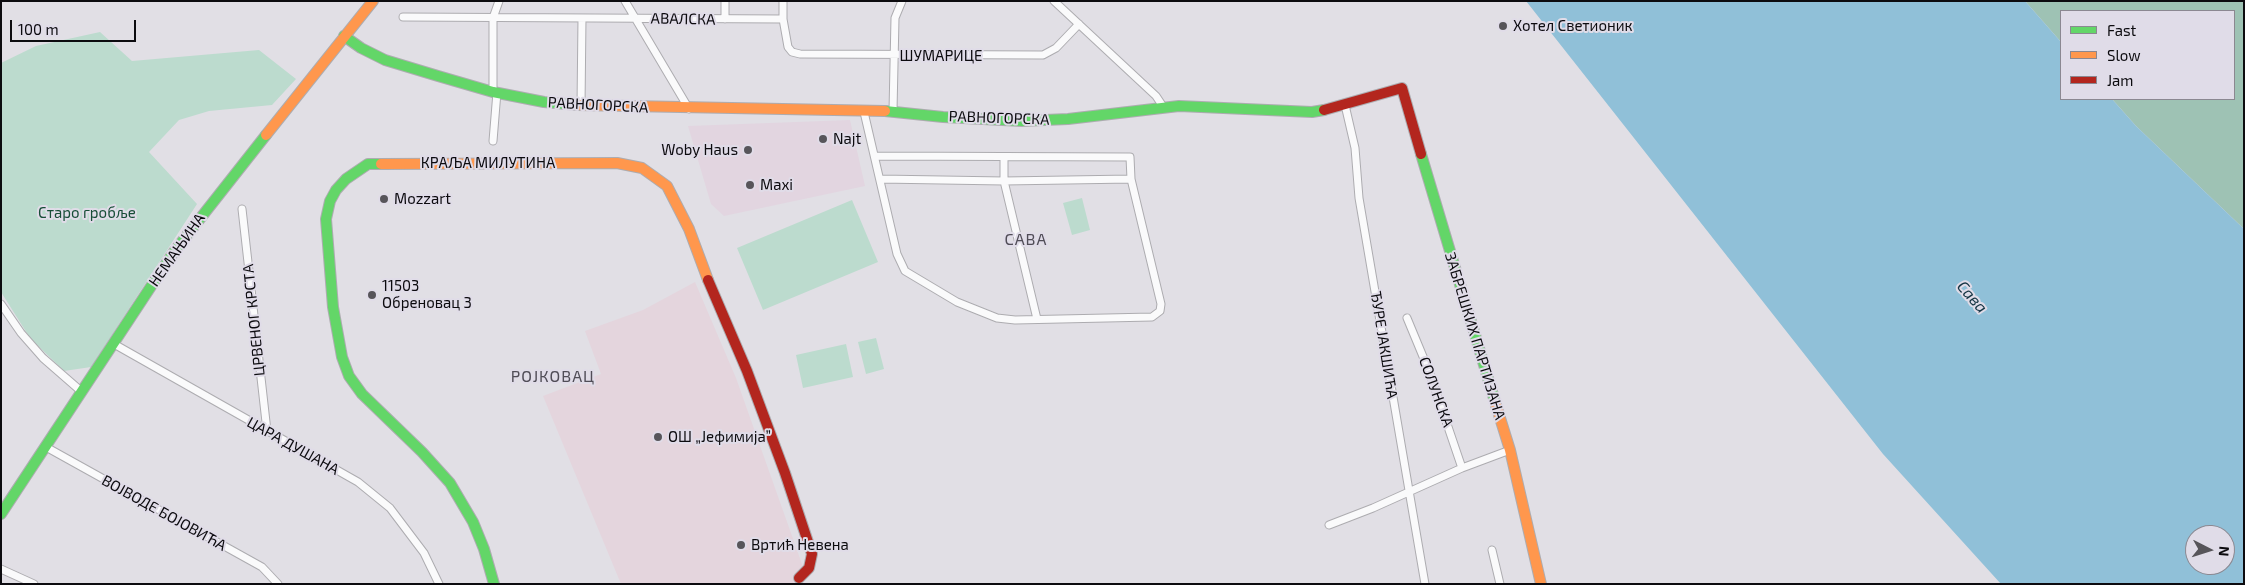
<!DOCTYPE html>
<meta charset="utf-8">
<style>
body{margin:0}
#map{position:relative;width:2245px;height:585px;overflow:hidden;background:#e1dfe5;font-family:"Exo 2",sans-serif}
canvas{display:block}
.frame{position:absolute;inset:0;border:2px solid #0c0b0f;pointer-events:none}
.legend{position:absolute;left:2060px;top:10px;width:175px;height:90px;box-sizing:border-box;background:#e0dce8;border:1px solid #8b8891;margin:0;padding:6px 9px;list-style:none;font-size:15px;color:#0c0b0f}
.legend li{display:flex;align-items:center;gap:10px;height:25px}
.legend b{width:25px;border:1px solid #8b8891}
.north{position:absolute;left:2185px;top:525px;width:50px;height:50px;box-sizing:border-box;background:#e0dce8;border:1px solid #8b8891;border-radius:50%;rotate:95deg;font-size:14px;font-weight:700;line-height:20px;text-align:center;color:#0c0b0f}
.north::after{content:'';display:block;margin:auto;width:18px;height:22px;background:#57555a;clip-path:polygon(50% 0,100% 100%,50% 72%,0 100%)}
.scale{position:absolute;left:10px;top:20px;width:126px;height:22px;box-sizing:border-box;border:2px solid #0c0b0f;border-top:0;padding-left:6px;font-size:15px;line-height:18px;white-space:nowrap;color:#0c0b0f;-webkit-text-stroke:4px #e0dce8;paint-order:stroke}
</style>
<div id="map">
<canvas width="2245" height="585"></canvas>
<div class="frame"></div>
<ul class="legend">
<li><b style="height:6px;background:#63d668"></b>Fast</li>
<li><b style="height:6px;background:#ff974d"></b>Slow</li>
<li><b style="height:6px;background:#b3261e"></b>Jam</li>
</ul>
<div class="north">N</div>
<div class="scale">100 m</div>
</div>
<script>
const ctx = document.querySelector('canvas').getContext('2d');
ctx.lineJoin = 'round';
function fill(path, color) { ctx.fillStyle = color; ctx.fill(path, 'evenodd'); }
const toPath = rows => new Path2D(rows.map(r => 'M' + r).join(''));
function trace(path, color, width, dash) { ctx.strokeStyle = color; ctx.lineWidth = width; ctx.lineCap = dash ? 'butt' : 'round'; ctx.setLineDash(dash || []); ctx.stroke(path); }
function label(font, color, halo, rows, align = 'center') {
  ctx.font = font + ' "Exo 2",sans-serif'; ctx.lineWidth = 4; ctx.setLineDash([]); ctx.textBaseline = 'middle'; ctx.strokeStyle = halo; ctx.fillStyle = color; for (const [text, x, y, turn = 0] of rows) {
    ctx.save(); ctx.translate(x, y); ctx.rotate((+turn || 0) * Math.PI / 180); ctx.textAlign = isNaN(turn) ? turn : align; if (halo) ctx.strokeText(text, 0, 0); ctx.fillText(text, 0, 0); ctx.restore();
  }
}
fill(toPath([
 [850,120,865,186,724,216,711,204,688,126]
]), '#e2d5e0');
fill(toPath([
 [695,282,736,378,803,567,800,581,794,584,621,584,543,396,601,374,585,331,643,310]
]), '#e4d5dd');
fill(toPath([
 [100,32,132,61,259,50,296,79,272,105,209,111,179,120,149,152,197,204,91,367,64,371,30,338,1,292,1,63,36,46],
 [1082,198,1090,230,1072,235,1063,203],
 [852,200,878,262,763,310,737,248],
 [876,338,884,369,866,374,858,342],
 [846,344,853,377,803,388,796,355]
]), '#bcdbce');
fill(toPath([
 [2025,1,2244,1,2244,229,2136,126,2112,99,2234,99,2234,11,2061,11,2061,42]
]), '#9ec2b4');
fill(toPath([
 [1526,1,2025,1,2061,42,2061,99,2112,99,2136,126,2244,229,2244,584,2001,584,1883,454],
 [2195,535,2225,535,2225,565,2195,565]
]), '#90c0d8');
const street = toPath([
 [625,1,689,109],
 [783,1,783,19,788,47,792,52,800,54,1043,55,1056,48,1079,24],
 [1054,1,1156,96,1164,108],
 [403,17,783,19],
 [725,19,725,1],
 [493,92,493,18,499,1],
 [1345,105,1355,148,1359,198,1425,584],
 [581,106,582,18],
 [893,111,895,18,902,1],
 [864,112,897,254,905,271,957,302,997,318,1015,320,1152,317,1160,311,1161,304,1131,179,1130,157,875,156],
 [493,141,497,92],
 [1004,158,1004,181,1037,319],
 [880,179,1004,181,1131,179],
 [242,209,267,431],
 [1,304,21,333,43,358,82,392],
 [1407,318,1429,371,1462,468],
 [114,344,358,482,390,508,424,553,439,584],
 [46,447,262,567,278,584],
 [1329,525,1373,508,1462,468,1510,450],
 [1492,550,1500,584],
 [1,569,34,584]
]);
const fast = toPath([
 [344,36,361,48,385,60,438,76,493,92,544,102,578,105],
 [885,111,943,117,1022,121,1068,119,1179,106,1312,112,1324,110],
 [1421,154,1496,405],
 [381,164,368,164,346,179,336,190,330,201,326,219,333,307,342,357,349,376,362,394,422,452,450,483,473,522,484,549,494,584],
 [1,514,173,253,266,135]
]);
const slow = toPath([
 [578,105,885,111],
 [266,135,373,1],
 [381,164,617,163,642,168,667,186,689,229,708,280],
 [1496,405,1510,450,1541,584]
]);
const jam = toPath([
 [1324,110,1402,88,1421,154],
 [708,280,747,371,785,473,812,554,809,568,799,578]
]);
trace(street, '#adacb0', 9);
trace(fast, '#adacb0', 12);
trace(slow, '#adacb0', 12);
trace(jam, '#adacb0', 12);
trace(street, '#fafafb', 7);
trace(fast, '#63d668', 10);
trace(slow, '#ff974d', 10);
trace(jam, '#b3261e', 10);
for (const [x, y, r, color] of [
 [1503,26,5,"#57555a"],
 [823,139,5,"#57555a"],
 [748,150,5,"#57555a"],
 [750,185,5,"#57555a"],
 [384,199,5,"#57555a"],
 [372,295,5,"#57555a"],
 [658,437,5,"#57555a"],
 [741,545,5,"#57555a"]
]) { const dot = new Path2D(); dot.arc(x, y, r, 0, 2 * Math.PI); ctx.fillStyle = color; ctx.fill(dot); trace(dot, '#e0dce8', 2); }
label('15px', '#0c0b0f', '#e0dce8', [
 ["АВАЛСКА",683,19,1],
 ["ШУМАРИЦЕ",941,56],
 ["РАВНОГОРСКА",598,105,3],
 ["РАВНОГОРСКА",999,118,2],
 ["КРАЉА МИЛУТИНА",488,163],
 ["НЕМАЊИНА",177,250,-55],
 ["ЦРВЕНОГ КРСТА",254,320,-96],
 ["ЗАБРЕШКИХ ПАРТИЗАНА",1475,336,73],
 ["ЂУРЕ ЈАКШИЋА",1384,345,81],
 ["СОЛУНСКА",1436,392,70],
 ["ЦАРА ДУШАНА",293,446,29],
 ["ВОЈВОДЕ БОЈОВИЋА",164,513,29]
]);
label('15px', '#0c0b0f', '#e0dce8', [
 ["Хотел Светионик",1513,26],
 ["Najt",833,139],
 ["Woby Haus",738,150,"right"],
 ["Maxi",760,185],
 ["Mozzart",394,199],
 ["11503",382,286],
 ["Обреновац 3",382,303],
 ["ОШ „Јефимија”",668,437],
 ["Вртић Невена",751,545]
], 'left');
label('15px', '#174d37', '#e0dce8', [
 ["Старо гробље",87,213]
]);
ctx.letterSpacing = '1px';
label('16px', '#504d57', '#e0dce8', [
 ["САВА",1026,240],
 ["РОЈКОВАЦ",553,377]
]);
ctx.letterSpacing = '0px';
label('italic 16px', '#143443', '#e0dce8', [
 ["Сава",1972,297,48]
]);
</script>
